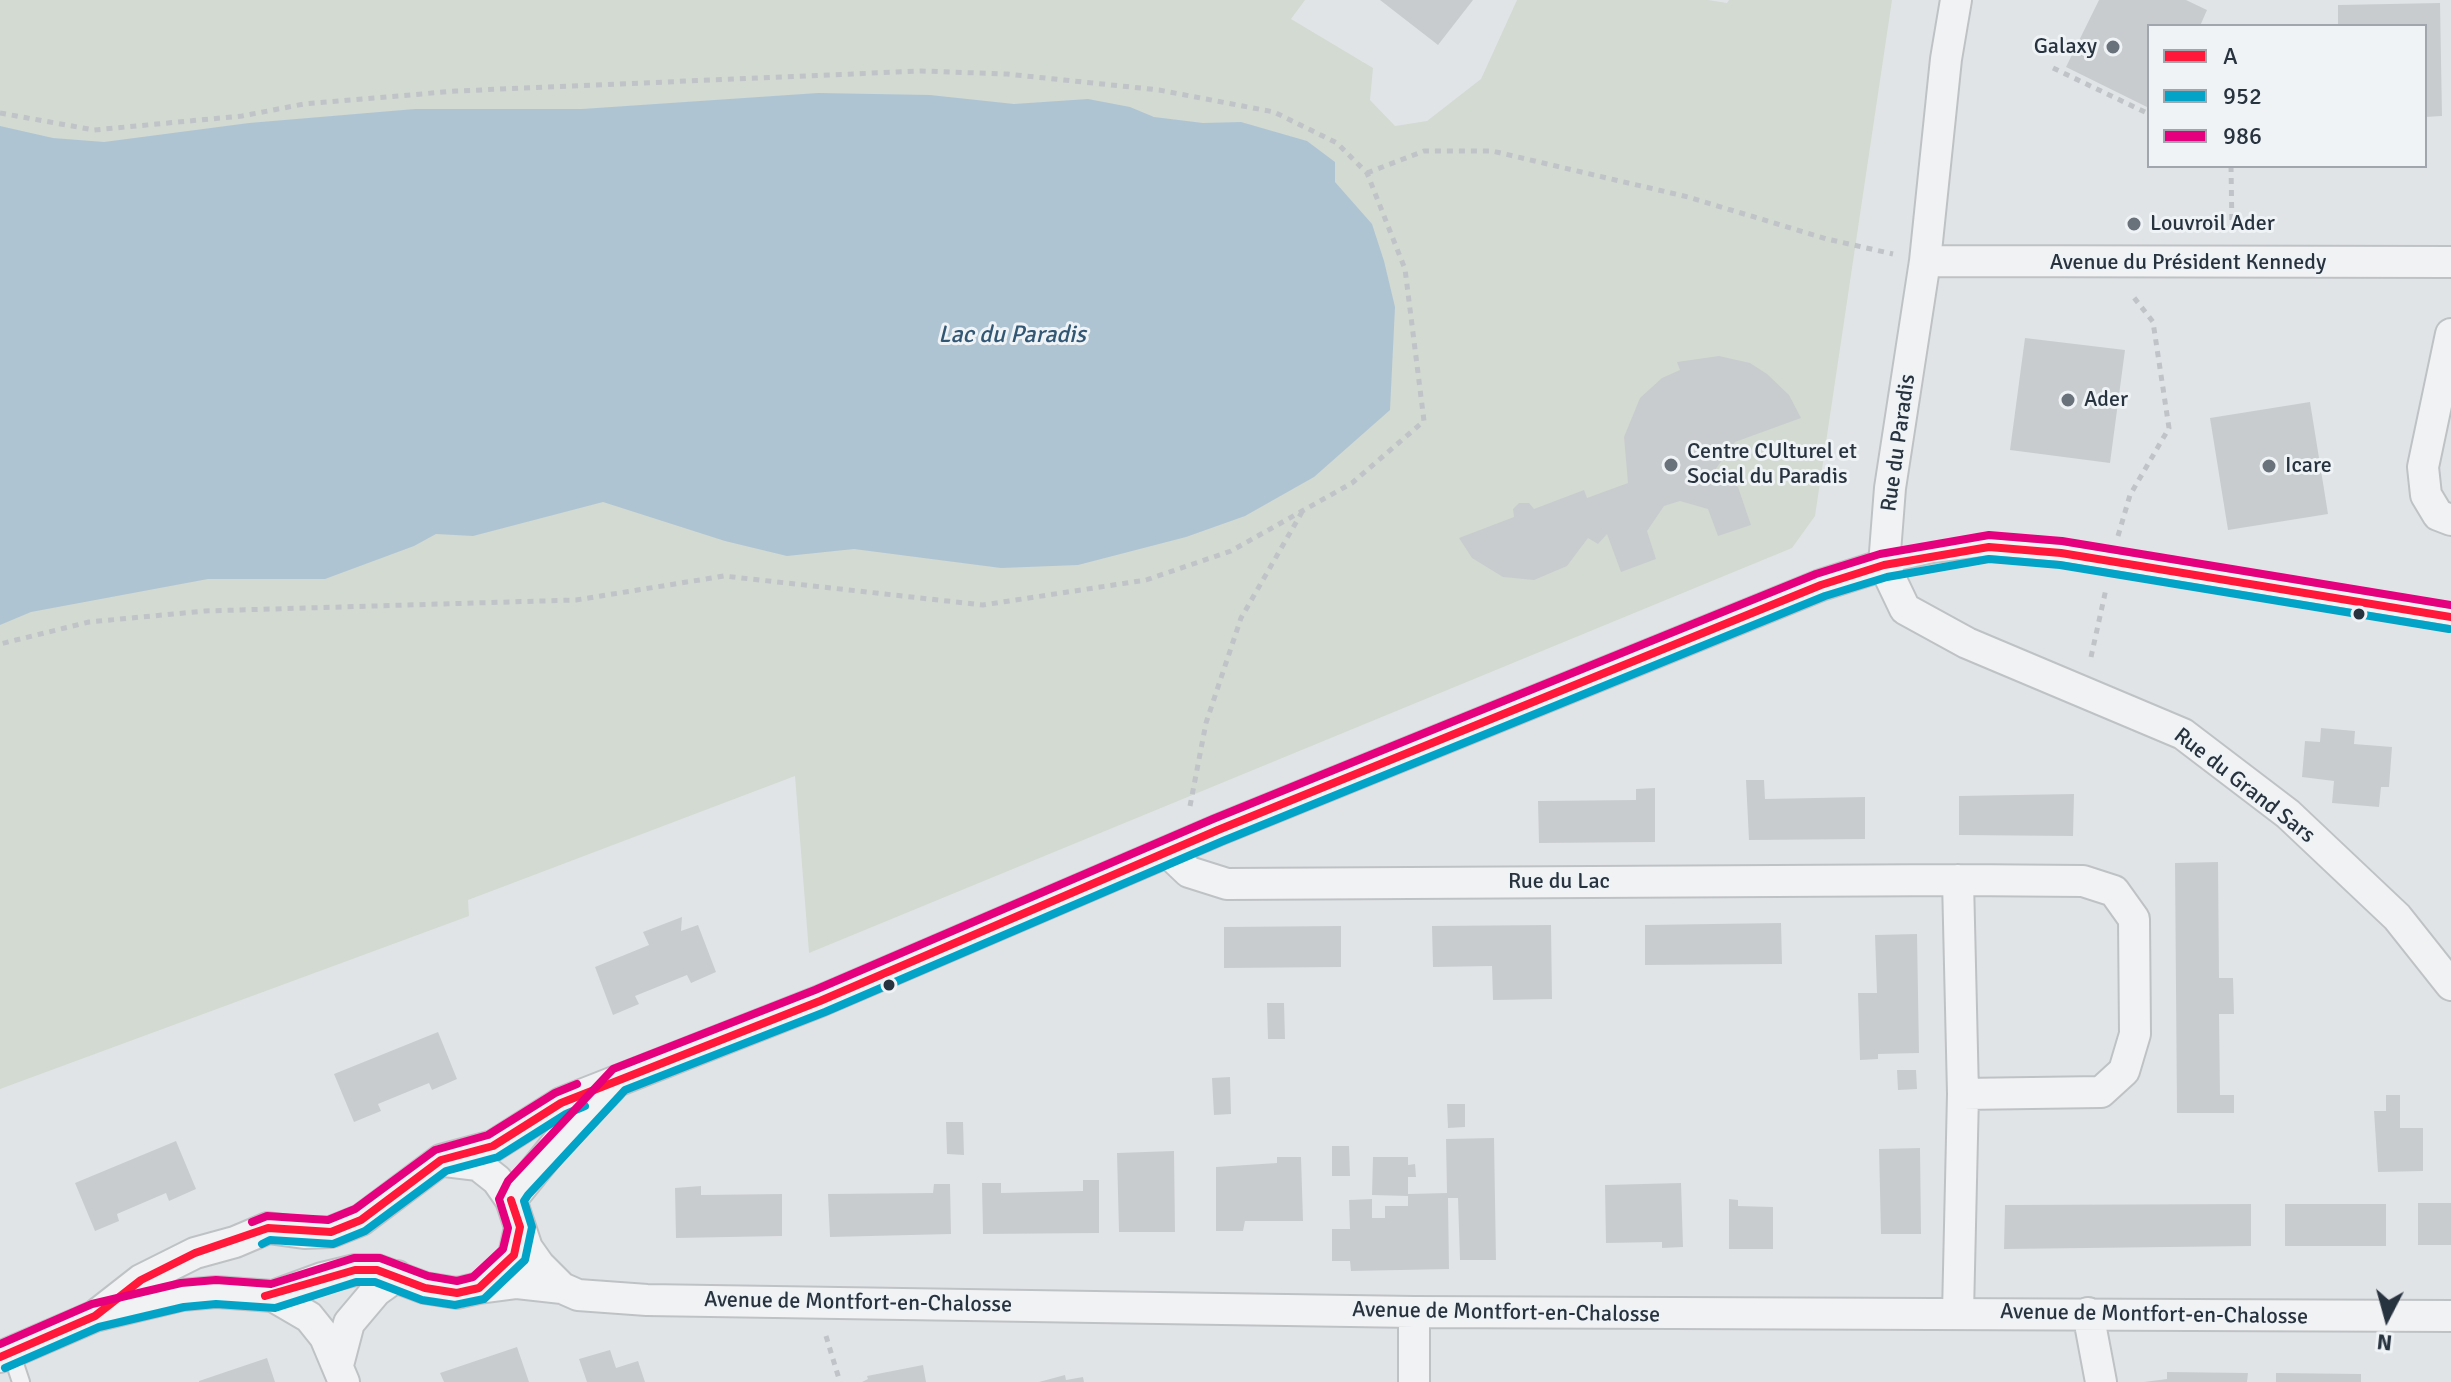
<!DOCTYPE html>
<meta charset="utf-8">
<style>
body{margin:0}
#map{position:relative;width:2451px;height:1382px;overflow:hidden;background:#e1e4e7;font-family:Signika,sans-serif}
canvas{display:block}
.legend{position:absolute;left:2147px;top:24px;width:280px;height:144px;box-sizing:border-box;background:#eff3f6;border:2px solid #9fa6ad;margin:0;padding:10px 14px;list-style:none;font-size:24px;color:#283340}
.legend li{display:flex;align-items:center;gap:16px;height:40px}
.legend b{width:40px;border:2px solid #9fa6ad}
.north{position:absolute;left:2347px;top:1278px;width:80px;height:80px;-webkit-text-stroke:6px #eff3f6;paint-order:stroke;rotate:186deg;font-size:22px;font-weight:700;line-height:32px;text-align:center;color:#283340}
.north::after{content:'';display:block;margin:auto;width:28px;height:36px;background:#283340;clip-path:polygon(50% 0,100% 100%,50% 72%,0 100%)}
</style>
<div id="map">
<canvas width="2451" height="1382"></canvas>
<ul class="legend">
<li><b style="height:10px;background:#ff1839"></b>A</li>
<li><b style="height:10px;background:#02a3c7"></b>952</li>
<li><b style="height:10px;background:#e5007d"></b>986</li>
</ul>
<div class="north">N</div>
</div>
<script>
const ctx = document.querySelector('canvas').getContext('2d');
ctx.lineJoin = 'round';
function fill(path, color) { ctx.fillStyle = color; ctx.fill(path, 'evenodd'); }
const toPath = rows => new Path2D(rows.map(r => 'M' + r).join(''));
function trace(path, color, width, dash) { ctx.strokeStyle = color; ctx.lineWidth = width; ctx.lineCap = dash ? 'butt' : 'round'; ctx.setLineDash(dash || []); ctx.stroke(path); }
function label(font, color, halo, rows, align = 'center') {
  ctx.font = font + ' Signika,sans-serif'; ctx.lineWidth = 6; ctx.setLineDash([]); ctx.textBaseline = 'middle'; ctx.strokeStyle = halo; ctx.fillStyle = color; for (const [text, x, y, turn = 0] of rows) {
    ctx.save(); ctx.translate(x, y); ctx.rotate((+turn || 0) * Math.PI / 180); ctx.textAlign = isNaN(turn) ? turn : align; if (halo) ctx.strokeText(text, 0, 0); ctx.fillText(text, 0, 0); ctx.restore();
  }
}
fill(toPath([
 [0,0,1305,0,1291,19,1373,68,1370,100,1395,126,1427,121,1481,79,1517,0,1708,0,1727,3,1729,0,1892,0,1815,516,1792,548,809,953,795,776,468,900,469,916,0,1089]
]), '#d3dad2');
fill(toPath([
 [818,93,930,95,1014,104,1088,99,1130,107,1154,117,1203,123,1241,122,1307,141,1335,162,1335,182,1372,224,1384,261,1395,307,1390,410,1314,477,1245,516,1186,537,1078,565,1001,568,854,549,787,556,725,541,603,502,473,536,436,534,414,546,325,579,208,579,31,612,0,625,0,126,53,138,104,142,249,123,415,109,582,109]
]), '#afc4d2');
fill(toPath([
 [1380,0,1473,0,1438,45],
 [2099,0,2186,0,2207,10,2200,26,2149,26,2149,108,2066,67],
 [2440,3,2442,116,2425,117,2425,26,2338,26,2338,5],
 [2025,338,2125,350,2110,463,2010,450],
 [1719,356,1750,363,1767,374,1789,395,1801,418,1735,442,1715,470,1738,487,1751,525,1718,536,1708,509,1680,501,1664,506,1647,531,1656,559,1621,572,1607,534,1598,544,1588,538,1567,566,1534,580,1503,577,1472,558,1459,538,1514,517,1513,509,1519,503,1529,503,1534,509,1584,490,1587,498,1628,483,1624,437,1640,398,1662,378,1680,370,1677,362],
 [2310,402,2328,514,2228,530,2210,418],
 [2321,728,2355,731,2354,744,2392,747,2389,787,2381,787,2379,807,2332,803,2334,781,2302,777,2305,741,2320,742],
 [1746,780,1764,780,1765,799,1865,797,1865,839,1749,840],
 [1655,788,1655,842,1539,843,1538,801,1636,800,1636,789],
 [2074,794,2073,836,1959,835,1959,796],
 [2218,862,2219,978,2233,978,2234,1014,2219,1014,2220,1095,2234,1095,2234,1113,2177,1113,2175,863],
 [682,917,681,931,698,925,716,972,691,983,687,975,635,996,639,1004,613,1015,595,967,649,945,643,932],
 [1781,923,1782,964,1645,965,1645,925],
 [1551,925,1552,999,1493,1000,1492,966,1433,967,1432,926],
 [1341,926,1341,967,1224,968,1224,927],
 [1917,934,1919,1053,1878,1054,1878,1059,1860,1060,1858,993,1877,993,1875,935],
 [1267,1003,1284,1003,1285,1039,1268,1039],
 [438,1032,457,1079,432,1090,429,1083,378,1104,381,1111,354,1122,334,1074],
 [1897,1070,1916,1070,1917,1089,1898,1090],
 [1230,1077,1231,1114,1214,1115,1212,1078],
 [2386,1095,2400,1095,2400,1128,2423,1128,2423,1171,2378,1172,2374,1111,2386,1111],
 [1447,1104,1465,1104,1465,1127,1448,1128],
 [946,1122,963,1122,964,1155,947,1154],
 [1494,1138,1496,1260,1460,1260,1458,1198,1448,1198,1449,1269,1351,1271,1350,1261,1332,1261,1332,1229,1350,1229,1349,1200,1372,1199,1372,1218,1385,1218,1385,1206,1408,1206,1408,1196,1372,1195,1373,1157,1408,1157,1408,1165,1415,1164,1416,1177,1408,1177,1408,1194,1447,1193,1446,1139],
 [176,1141,196,1189,169,1201,166,1193,117,1214,119,1221,95,1231,75,1183],
 [1332,1146,1349,1146,1350,1176,1332,1176],
 [1920,1148,1921,1234,1881,1234,1879,1149],
 [1174,1151,1175,1232,1119,1232,1117,1153],
 [1277,1157,1301,1157,1303,1221,1245,1221,1243,1231,1216,1231,1216,1167,1277,1163],
 [1083,1180,1099,1180,1099,1233,983,1234,982,1183,1001,1183,1001,1193,1083,1191],
 [1681,1183,1683,1247,1662,1248,1662,1242,1606,1243,1605,1185],
 [934,1184,950,1184,951,1234,830,1237,828,1194,933,1193],
 [701,1186,701,1195,782,1194,782,1236,676,1238,675,1188],
 [1729,1199,1738,1200,1738,1206,1773,1207,1773,1249,1729,1249],
 [2418,1203,2451,1203,2451,1245,2418,1245],
 [2251,1204,2251,1246,2004,1249,2005,1205],
 [2285,1204,2386,1204,2386,1246,2285,1246],
 [517,1347,529,1382,444,1382,440,1373],
 [610,1350,616,1368,638,1361,645,1382,587,1382,579,1359],
 [267,1358,275,1382,199,1382,199,1381],
 [923,1365,926,1382,862,1382,868,1379,867,1376],
 [2167,1372,2248,1373,2247,1382,2144,1382,2167,1379],
 [2276,1373,2361,1374,2361,1382,2276,1382],
 [1065,1375,1066,1380,1083,1377,1084,1382,1039,1382]
]), '#c9cccf');
const service = toPath([
 [1884,565,1933,554,1989,547,2061,553,2451,617],
 [11,1352,21,1382]
]);
const minor = toPath([
 [1925,261,2451,262],
 [2451,334,2423,467,2426,495,2438,515,2451,520],
 [1884,565,1905,609,1967,643,2183,734,2288,814,2397,917,2451,985],
 [1884,565,1890,488,1925,261,1946,59,1956,0],
 [1169,853,1189,872,1227,884,1958,880,2083,881,2114,891,2134,919,2135,1034,2124,1071,2101,1092,1963,1094],
 [445,1161,478,1165,497,1180,511,1200,527,1248,539,1265,562,1288],
 [511,1200,557,1143,611,1087],
 [479,1288,517,1283,562,1288,578,1295,647,1300,1414,1312,2451,1316],
 [273,1296,309,1317,325,1337,344,1382],
 [1414,1312,1414,1382],
 [1958,1313,1963,1094,1958,880],
 [2088,1313,2101,1382],
 [95,1316,141,1280,195,1253,235,1242,268,1228,304,1233,331,1232,361,1220,441,1160,493,1146,561,1103,820,1001,1218,830,1821,585,1884,565],
 [0,1357,95,1316,182,1295,216,1292,273,1296,322,1278,355,1270,377,1270,425,1288,457,1293,479,1288,500,1272,514,1255,520,1227],
 [338,1365,349,1323,376,1291,397,1276]
]);
trace(service, '#bfc2c5', 20);
trace(minor, '#bfc2c5', 34);
trace(toPath([
 [2053,68,2149,114],
 [0,113,94,130,242,116,304,104,456,91,921,71,1007,74,1159,90,1274,112,1337,143,1367,173,1405,269,1424,421,1352,483,1231,551,1146,580,983,605,724,576,576,600,205,611,89,622,0,644],
 [2231,166,2232,230],
 [1367,173,1424,151,1492,151,1688,197,1827,239,1893,254],
 [2118,536,2130,495,2169,428,2153,322,2132,295],
 [2091,657,2106,589],
 [1190,806,1206,723,1241,618,1302,512],
 [826,1336,840,1382]
]), '#c0c3c7', 5, [6, 6]);
trace(service, '#f1f2f3', 16);
trace(minor, '#f1f2f3', 30);
trace(toPath([
 [265,1296,355,1270,377,1270,425,1288,457,1293,479,1288,514,1255,520,1227,511,1200],
 [0,1357,95,1316,141,1280,195,1253,268,1228,331,1232,361,1220,441,1160,493,1146,561,1103,820,1001,1218,830,1821,585,1884,565,1989,547,2061,553,2451,617]
]), '#ff1839', 8);
trace(toPath([
 [262,1244,270,1240,333,1244,365,1231,446,1171,498,1157,566,1114,585,1106],
 [5,1368,99,1327,184,1307,216,1304,275,1308,356,1282,375,1282,422,1300,455,1305,484,1299,525,1260,532,1227,524,1201,528,1195,625,1090,825,1012,1223,841,1825,596,1887,577,1989,559,2060,565,2449,629]
]), '#02a3c7', 8);
trace(toPath([
 [252,1222,267,1216,328,1220,355,1209,435,1150,488,1135,555,1093,577,1084],
 [0,1344,92,1304,181,1283,216,1280,271,1284,354,1258,380,1258,428,1276,457,1281,473,1277,503,1249,508,1228,499,1199,508,1181,613,1069,815,990,1213,819,1816,574,1880,554,1989,535,2062,541,2451,605]
]), '#e5007d', 8);
for (const [x, y, r, color] of [
 [2113,47,8,"#69717a"],
 [2134,224,8,"#69717a"],
 [2068,400,8,"#69717a"],
 [1671,465,8,"#69717a"],
 [2269,466,8,"#69717a"],
 [2359,614,7,"#283340"],
 [889,985,7,"#283340"]
]) { const dot = new Path2D(); dot.arc(x, y, r, 0, 2 * Math.PI); ctx.fillStyle = color; ctx.fill(dot); trace(dot, '#eff3f6', 3); }
label('22px', '#283340', '#eff3f6', [
 ["Galaxy",2097,47,"right"],
 ["Louvroil Ader",2150,224],
 ["Ader",2084,400],
 ["Centre CUlturel et",1687,452],
 ["Social du Paradis",1687,477],
 ["Icare",2285,466]
], 'left');
label('22px', '#283340', '#eff3f6', [
 ["Avenue du Président Kennedy",2188,263],
 ["Rue du Paradis",1899,443,-82],
 ["Rue du Grand Sars",2244,786,38],
 ["Rue du Lac",1559,882],
 ["Avenue de Montfort-en-Chalosse",858,1303,1],
 ["Avenue de Montfort-en-Chalosse",1506,1313,1],
 ["Avenue de Montfort-en-Chalosse",2154,1315,1]
]);
label('italic 24px', '#325774', '#eff3f6', [
 ["Lac du Paradis",1012,336]
]);
</script>
